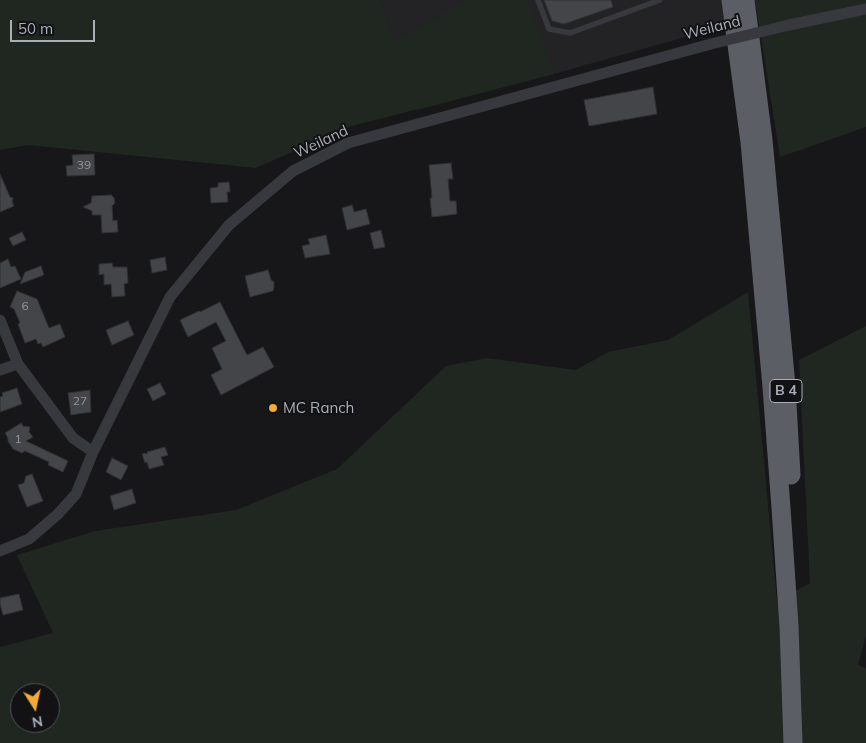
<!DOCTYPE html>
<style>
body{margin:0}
#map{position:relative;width:866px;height:743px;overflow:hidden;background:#171719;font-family:Mulish,sans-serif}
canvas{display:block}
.north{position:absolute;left:10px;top:683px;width:50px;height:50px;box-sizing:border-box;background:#121214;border:1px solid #4e5156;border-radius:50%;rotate:170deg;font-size:14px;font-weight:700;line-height:20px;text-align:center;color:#a9afb9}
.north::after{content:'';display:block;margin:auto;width:18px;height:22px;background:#f2ab36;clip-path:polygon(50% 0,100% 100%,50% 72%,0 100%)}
.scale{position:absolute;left:10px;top:20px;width:85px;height:22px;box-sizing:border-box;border:2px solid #a9afb9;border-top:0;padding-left:6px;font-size:15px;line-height:18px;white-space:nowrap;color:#a9afb9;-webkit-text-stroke:4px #121214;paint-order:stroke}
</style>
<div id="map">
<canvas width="866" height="743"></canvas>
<div class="north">N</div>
<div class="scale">50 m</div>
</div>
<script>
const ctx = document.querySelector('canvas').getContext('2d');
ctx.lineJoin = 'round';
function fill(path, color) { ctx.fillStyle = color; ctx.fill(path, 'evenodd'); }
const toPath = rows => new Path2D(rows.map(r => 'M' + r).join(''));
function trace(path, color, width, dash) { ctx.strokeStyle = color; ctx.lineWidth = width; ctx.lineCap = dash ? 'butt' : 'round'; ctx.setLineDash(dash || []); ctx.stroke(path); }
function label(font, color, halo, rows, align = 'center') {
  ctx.font = font + ' Mulish,sans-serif'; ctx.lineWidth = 4; ctx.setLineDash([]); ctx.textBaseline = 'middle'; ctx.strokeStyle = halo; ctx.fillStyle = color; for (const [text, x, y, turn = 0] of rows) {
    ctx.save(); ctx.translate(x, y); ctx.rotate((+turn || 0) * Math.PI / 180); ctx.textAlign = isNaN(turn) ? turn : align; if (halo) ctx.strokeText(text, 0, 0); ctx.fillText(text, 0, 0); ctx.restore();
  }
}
fill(toPath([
 [380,0,723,0,728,25,554,74,417,110]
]), '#232326');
fill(toPath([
 [0,0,380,0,394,40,468,0,527,0,554,74,348,127,256,168,28,145,0,150],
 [755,0,866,0,866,127,780,157],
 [748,292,777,601,810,583,799,360,866,326,866,636,858,665,866,668,866,743,0,743,0,647,53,633,17,555,95,531,236,510,337,469,446,366,487,358,576,370,608,352,668,340],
 [20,693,50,693,50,723,20,723]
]), '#1f2720');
const building = toPath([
 [544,0,611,0,613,7,564,24,552,21,544,0],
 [653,87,657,114,589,126,584,100,653,87],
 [94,154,95,175,67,176,66,166,73,165,72,155,94,154],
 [451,163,453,179,448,179,450,201,456,201,457,214,432,217,430,198,432,198,429,165,451,163],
 [0,174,10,197,13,198,12,201,14,206,0,212,0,174],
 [229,182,230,192,227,192,228,202,211,203,210,188,218,187,218,183,229,182],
 [111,195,114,198,115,203,112,206,113,221,117,220,118,232,102,233,101,215,92,215,92,211,83,207,91,203,92,196,111,195],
 [352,205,354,212,366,209,370,224,347,230,342,208,352,205],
 [381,230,385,247,374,249,370,233,381,230],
 [22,232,26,240,13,246,9,238,22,232],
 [326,235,330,254,305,258,302,246,310,244,308,239,326,235],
 [165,257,167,270,152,273,150,260,165,257],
 [8,259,11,267,15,266,21,279,0,288,0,263,8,259],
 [112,263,113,267,127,267,128,283,124,284,125,296,112,297,111,284,104,285,104,274,99,275,99,264,112,263],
 [41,266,44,275,20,284,25,272,41,266],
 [268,270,271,280,274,282,274,287,273,291,250,297,245,276,268,270],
 [17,291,37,299,49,328,60,324,65,337,43,347,41,343,38,344,36,339,25,343,18,324,20,323,14,309,10,307,17,291],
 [220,302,247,355,263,347,274,367,221,395,211,375,222,369,212,348,226,341,216,322,188,337,180,320,199,311,200,312,220,302],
 [128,321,134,335,112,345,106,330,128,321],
 [160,383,166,394,153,401,147,389,160,383],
 [17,388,22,404,0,412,0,397,3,396,2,393,17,388],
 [90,390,91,412,71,415,68,393,90,390],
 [21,423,23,426,30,427,29,432,33,437,26,441,68,461,63,472,48,465,49,462,25,451,22,453,13,449,8,441,8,438,5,433,21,423],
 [165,447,168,455,161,457,164,465,149,469,147,462,145,463,142,454,148,453,147,452,165,447],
 [112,458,128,466,121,480,106,472,112,458],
 [32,474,43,501,27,507,18,485,24,483,26,476,32,474],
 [132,489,136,503,114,510,110,496,132,489],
 [19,594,23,610,3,615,0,604,0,598,19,594]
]);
fill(building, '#434549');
trace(building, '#313135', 1);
trace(toPath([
 [538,0,549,29,570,33,660,0]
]), '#38393e', 5.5);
trace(toPath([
 [789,25,866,9],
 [0,320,18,364,73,438,93,452],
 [0,370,18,364],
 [0,551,29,539,58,514,76,494,93,452,170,297,229,225,293,171,348,143,711,44]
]), '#38393e', 11);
trace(toPath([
 [731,0,750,142,772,387,781,508,789,626,793,743],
 [745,0,763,140,786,386,791,475]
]), '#5c5e66', 19);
trace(toPath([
 [711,44,789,25]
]), '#38393e', 11);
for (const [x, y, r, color] of [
 [273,408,5,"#f2ab36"]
]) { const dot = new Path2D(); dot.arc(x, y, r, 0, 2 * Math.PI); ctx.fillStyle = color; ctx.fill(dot); trace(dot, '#121214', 2); }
label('12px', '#90949d', null, [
 ["39",84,165],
 ["6",25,306],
 ["27",80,401],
 ["1",18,439]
]);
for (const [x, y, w] of [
 [786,391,32]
]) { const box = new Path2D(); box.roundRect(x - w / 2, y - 11.5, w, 23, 4); ctx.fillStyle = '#121214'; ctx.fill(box); trace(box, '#a9afb9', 1); }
label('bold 14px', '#a9afb9', null, [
 ["B 4",786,391]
]);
label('15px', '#a9afb9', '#121214', [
 ["Weiland",712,28,-14],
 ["Weiland",321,142,-25]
]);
label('15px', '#a9afb9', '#121214', [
 ["MC Ranch",283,408]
], 'left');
</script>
